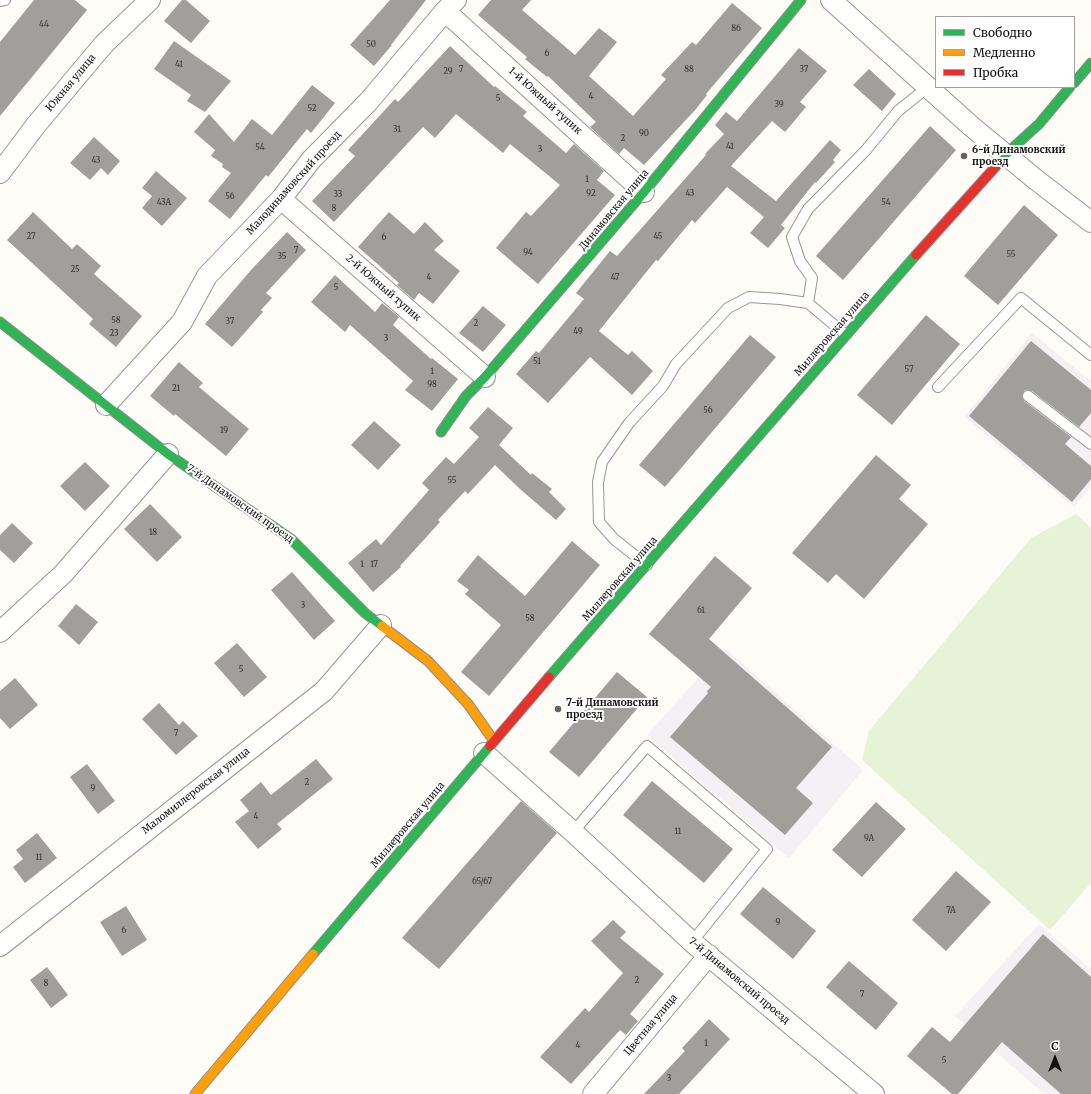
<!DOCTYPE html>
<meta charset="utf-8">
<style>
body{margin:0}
#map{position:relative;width:1091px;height:1094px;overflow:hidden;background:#fdfcf7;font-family:Merriweather,serif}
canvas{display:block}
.legend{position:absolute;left:935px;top:16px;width:140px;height:72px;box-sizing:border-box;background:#fff;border:1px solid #a0a0a0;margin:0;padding:5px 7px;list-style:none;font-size:12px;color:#111}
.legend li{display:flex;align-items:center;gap:8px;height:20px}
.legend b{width:20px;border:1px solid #a0a0a0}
.north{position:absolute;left:1035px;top:1038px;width:40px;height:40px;-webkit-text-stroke:3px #fff;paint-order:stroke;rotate:0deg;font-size:11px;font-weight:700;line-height:16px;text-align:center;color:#111}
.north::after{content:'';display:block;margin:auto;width:14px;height:18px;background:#111;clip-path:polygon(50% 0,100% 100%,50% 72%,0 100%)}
</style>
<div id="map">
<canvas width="1091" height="1094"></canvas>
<ul class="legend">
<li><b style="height:5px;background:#30b455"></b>Свободно</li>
<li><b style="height:5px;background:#ff9f0a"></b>Медленно</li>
<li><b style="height:5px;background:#e5322d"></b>Пробка</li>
</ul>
<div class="north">С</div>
</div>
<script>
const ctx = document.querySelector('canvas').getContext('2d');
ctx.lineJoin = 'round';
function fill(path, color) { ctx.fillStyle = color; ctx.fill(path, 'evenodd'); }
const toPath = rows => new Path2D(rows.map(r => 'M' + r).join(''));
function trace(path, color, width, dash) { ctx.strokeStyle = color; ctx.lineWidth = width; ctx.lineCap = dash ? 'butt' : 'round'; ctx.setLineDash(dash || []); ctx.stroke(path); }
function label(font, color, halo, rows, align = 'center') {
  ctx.font = font + ' Merriweather,serif'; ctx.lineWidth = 4; ctx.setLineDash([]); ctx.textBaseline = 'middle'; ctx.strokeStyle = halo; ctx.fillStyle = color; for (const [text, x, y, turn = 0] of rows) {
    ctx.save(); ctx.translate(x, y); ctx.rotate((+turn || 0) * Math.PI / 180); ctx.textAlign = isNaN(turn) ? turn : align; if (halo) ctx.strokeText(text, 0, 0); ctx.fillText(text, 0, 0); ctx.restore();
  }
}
fill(toPath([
 [1032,333,1091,381,1091,487,1074,507,964,417],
 [725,648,863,770,789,858,647,735],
 [1039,924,1091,969,1091,1094,1044,1094,955,1016]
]), '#f5f0f3');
fill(toPath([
 [1076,514,1091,528,1091,883,1050,930,862,760,869,731,1031,538]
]), '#e7f3d7');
fill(toPath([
 [34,0,75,0,87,10,0,116,0,42],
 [182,0,186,0,210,21,191,43,164,21],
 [390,0,426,0,391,45,392,45,374,66,350,45],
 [491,0,531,0,522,10,575,55,599,28,617,42,589,76,633,116,666,79,661,75,692,42,696,45,732,3,762,28,706,94,707,95,696,109,644,165,624,148,619,154,590,127,596,122,548,76,547,77,525,59,527,57,478,15],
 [174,41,231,81,205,112,187,101,191,95,154,69],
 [450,46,494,87,495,86,527,112,523,116,566,153,574,144,604,171,597,180,615,195,538,284,496,248,526,212,531,216,560,185,510,144,503,153,456,114,435,138,423,127,334,222,312,201,355,156,348,150,395,99,398,102],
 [799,48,827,71,800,102,806,107,785,132,772,121,731,166,776,201,830,140,841,150,833,160,835,162,816,183,815,182,781,225,785,228,768,248,750,233,764,217,727,187,695,223,692,220,658,261,656,260,599,331,628,355,632,351,653,371,632,395,590,357,548,403,516,374,536,351,539,353,584,299,576,293,610,251,617,256,706,155,705,154,724,134,715,125,726,112,737,121],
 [869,69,896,94,882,111,853,85],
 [312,85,335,103,311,133,307,129,268,177,266,175,230,219,208,201,231,173,222,167,223,164,211,156,215,150,194,132,209,114,234,142,252,119,272,135],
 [930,126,956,150,843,280,816,256],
 [94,137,120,161,108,175,101,168,90,180,70,163],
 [156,171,187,198,162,226,142,208,152,196,142,188],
 [1024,205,1058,235,998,305,964,276],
 [33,212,72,249,77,244,101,266,94,274,142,316,116,347,89,324,93,319,7,240],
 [389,212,414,234,425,222,444,241,434,250,460,271,433,304,419,293,414,300,397,285,399,283,358,247],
 [287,232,306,250,266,293,272,298,261,310,263,312,232,347,205,324,251,270],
 [335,275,375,312,382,303,399,317,393,325,431,359,432,358,458,379,432,411,405,390,413,381,350,325,345,332,311,302],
 [483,306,506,325,483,352,459,333],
 [926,315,960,344,892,425,857,395],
 [750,335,776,357,665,487,639,465],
 [1031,341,1091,390,1091,413,1079,427,1032,391,1025,390,1022,395,1024,401,1071,437,1065,444,1091,466,1091,479,1072,502,969,416],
 [179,362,203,383,199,387,249,429,226,456,175,414,174,416,150,396],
 [488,407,513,428,499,445,531,475,532,473,552,489,549,492,566,509,556,520,520,489,495,465,468,494,465,491,438,520,440,522,400,566,401,567,373,592,348,563,376,539,381,545,429,490,422,483,446,457,454,464,479,437,469,428],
 [374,421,401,445,378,470,351,445],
 [876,455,911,485,899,499,928,524,864,599,836,574,828,583,792,553],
 [85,462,110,486,85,511,60,486],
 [150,504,182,537,157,562,124,529],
 [12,523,33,543,14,563,0,550,0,535],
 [572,541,600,565,489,696,461,672,501,625,465,594,469,590,457,581,478,555,525,596],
 [715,556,752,588,709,639,832,747,796,788,813,803,785,835,670,737,708,693,707,691,711,687,649,634],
 [292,572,335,621,314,640,271,590],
 [76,604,98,622,79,645,58,626],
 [237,643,267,677,244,697,214,663],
 [617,672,647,697,579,777,549,752],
 [15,678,38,705,10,729,0,718,0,691],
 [159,703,179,725,183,721,198,736,176,755,142,719],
 [316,759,333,779,277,824,282,829,258,849,235,822,249,811,240,800,261,782,271,795],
 [87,764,115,801,98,814,70,777],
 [652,781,733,849,704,883,623,815],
 [521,801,557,833,439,969,402,938],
 [876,802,906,829,862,877,832,850],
 [37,833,57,858,25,883,13,867,23,859,16,850],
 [956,871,991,902,946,951,912,920],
 [763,887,816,931,793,959,740,914],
 [126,906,147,940,122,956,100,922],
 [613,920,626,932,620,938,664,974,630,1014,638,1021,626,1035,620,1030,571,1084,540,1057,585,1008,589,1012,623,973,591,941],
 [1043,934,1091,977,1091,1094,1061,1094,1002,1042,958,1094,952,1094,907,1056,932,1027,950,1042],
 [849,961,898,1003,876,1030,826,987],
 [47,967,68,995,51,1008,30,980],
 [709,1019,730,1039,679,1094,644,1094,685,1051,682,1048]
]), '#a19f9c');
const lane = toPath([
 [0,1,5,0],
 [808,303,846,335],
 [938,387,1021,298,1091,355],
 [1028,396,1091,444],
 [647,565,614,539,599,522,598,482,602,462,629,423,663,386,676,364,728,308,749,297,780,299,808,303,812,278,800,261,792,237,808,209,866,150,898,111,928,87],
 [573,832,647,746,767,849,692,942]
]);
const street = toPath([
 [831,0,971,126,1035,179,1091,222],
 [445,11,644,192],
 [0,173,36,125,104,44,150,0],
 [281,199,485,377],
 [106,405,182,322,207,276,281,199,311,160,369,101,445,11,456,0],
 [0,632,63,574,168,454],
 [484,753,573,832,692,942,874,1094],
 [0,946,324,691,381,625],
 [593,1094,709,955]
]);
const fast = toPath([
 [1074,83,1091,63],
 [998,164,1006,154,1039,124,1070,87],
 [0,322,168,454,291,539,365,613,382,626],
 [441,432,466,396,485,377,644,192,801,0],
 [549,677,916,255],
 [313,954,490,746]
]);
const slow = toPath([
 [382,626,428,661,468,704,494,741],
 [195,1094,313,954]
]);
const jam = toPath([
 [916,255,998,164],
 [490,746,549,677]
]);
trace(lane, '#979795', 12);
trace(street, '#979795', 22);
trace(fast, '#8e8d8b', 11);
trace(slow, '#8e8d8b', 11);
trace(jam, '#8e8d8b', 11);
trace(lane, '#fffffe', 10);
trace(street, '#fffffe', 20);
trace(fast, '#30b455', 9);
trace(slow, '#ff9f0a', 9);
trace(jam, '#e5322d', 9);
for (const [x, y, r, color] of [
 [964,156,4,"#646362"],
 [558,709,4,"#646362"]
]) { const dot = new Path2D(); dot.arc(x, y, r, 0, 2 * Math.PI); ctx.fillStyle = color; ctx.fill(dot); trace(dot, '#fff', 1.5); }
label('8px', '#353434', null, [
 ["44",44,25],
 ["86",736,29],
 ["50",371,45],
 ["6",547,54],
 ["41",179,65],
 ["7",461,70],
 ["88",689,70],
 ["37",804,70],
 ["29",448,72],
 ["4",591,97],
 ["5",498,99],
 ["39",779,105],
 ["52",312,109],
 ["31",397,130],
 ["90",644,134],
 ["2",623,139],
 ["41",730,147],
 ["54",260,148],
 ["3",540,150],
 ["43",96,161],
 ["1",587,180],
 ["92",591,194],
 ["43",690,194],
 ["33",338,195],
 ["56",230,197],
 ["43А",164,203],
 ["54",886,203],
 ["8",334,209],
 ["27",31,237],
 ["45",658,237],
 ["6",384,238],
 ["7",296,251],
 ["94",528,253],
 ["55",1011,255],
 ["35",282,257],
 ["25",75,270],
 ["4",429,278],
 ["47",615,278],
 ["5",336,288],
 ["58",116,321],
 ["37",230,322],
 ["2",476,324],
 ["49",578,332],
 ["23",114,334],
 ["3",386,339],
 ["51",537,362],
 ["57",909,370],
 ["1",432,372],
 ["98",432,385],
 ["21",176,389],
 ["56",708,411],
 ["19",224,431],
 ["55",452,481],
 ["18",153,533],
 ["1",362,565],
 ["17",374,565],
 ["3",303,606],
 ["61",701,611],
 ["58",530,619],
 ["5",241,670],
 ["7",176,734],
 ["2",307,783],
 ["9",93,789],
 ["4",256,817],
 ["11",678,832],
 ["9А",869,839],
 ["11",39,858],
 ["65/67",482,882],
 ["7А",951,911],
 ["9",778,923],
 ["6",124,931],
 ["2",637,981],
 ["8",46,984],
 ["7",862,995],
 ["1",706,1044],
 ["4",578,1046],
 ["5",944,1061],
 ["3",669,1079]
]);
label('10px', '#111', '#fff', [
 ["Южная улица",71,83,-50],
 ["1-й Южный тупик",545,101,42],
 ["Малодинамовский проезд",294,183,-48],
 ["Динамовская улица",614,210,-50],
 ["2-й Южный тупик",383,288,41],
 ["Миллеровская улица",832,334,-49],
 ["7-й Динамовский проезд",240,504,35],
 ["Миллеровская улица",620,579,-49],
 ["Маломиллеровская улица",196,791,-38],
 ["Миллеровская улица",408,825,-50],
 ["7-й Динамовский проезд",739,981,40],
 ["Цветная улица",651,1025,-50]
]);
label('bold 10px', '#111', '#fff', [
 ["6-й Динамовский",972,150],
 ["проезд",972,162],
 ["7-й Динамовский",566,703],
 ["проезд",566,715]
], 'left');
</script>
